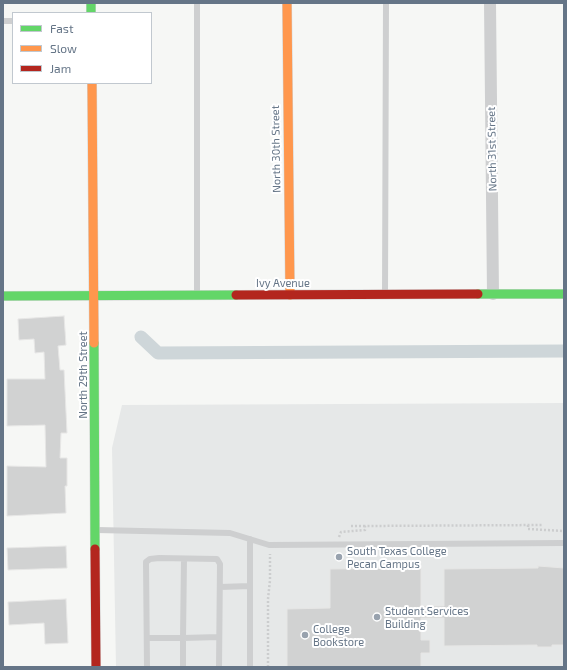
<!DOCTYPE html>
<style>
body{margin:0}
#map{position:relative;width:567px;height:670px;overflow:hidden;background:#f6f7f5;font-family:"Exo 2",sans-serif}
canvas{display:block}
.frame{position:absolute;inset:0;border:4px solid #657587;pointer-events:none}
.legend{position:absolute;left:12px;top:12px;width:140px;height:72px;box-sizing:border-box;background:#fff;border:1px solid #c1c8cf;margin:0;padding:5px 7px;list-style:none;font-size:12px;color:#657587}
.legend li{display:flex;align-items:center;gap:8px;height:20px}
.legend b{width:20px;border:1px solid #c1c8cf}
</style>
<div id="map">
<canvas width="567" height="670"></canvas>
<div class="frame"></div>
<ul class="legend">
<li><b style="height:5px;background:#63d668"></b>Fast</li>
<li><b style="height:5px;background:#ff974d"></b>Slow</li>
<li><b style="height:5px;background:#b3261e"></b>Jam</li>
</ul>
</div>
<script>
const ctx = document.querySelector('canvas').getContext('2d');
ctx.lineJoin = 'round';
function fill(path, color) { ctx.fillStyle = color; ctx.fill(path, 'evenodd'); }
const toPath = rows => new Path2D(rows.map(r => 'M' + r).join(''));
function trace(path, color, width, dash) { ctx.strokeStyle = color; ctx.lineWidth = width; ctx.lineCap = dash ? 'butt' : 'round'; ctx.setLineDash(dash || []); ctx.stroke(path); }
function label(font, color, halo, rows, align = 'center') {
  ctx.font = font + ' "Exo 2",sans-serif'; ctx.lineWidth = 4; ctx.setLineDash([]); ctx.textBaseline = 'middle'; ctx.strokeStyle = halo; ctx.fillStyle = color; for (const [text, x, y, turn = 0] of rows) {
    ctx.save(); ctx.translate(x, y); ctx.rotate((+turn || 0) * Math.PI / 180); ctx.textAlign = isNaN(turn) ? turn : align; if (halo) ctx.strokeText(text, 0, 0); ctx.fillText(text, 0, 0); ctx.restore();
  }
}
fill(toPath([
 [564,403,564,667,116,667,112,448,122,405]
]), '#e6e8e8');
trace(toPath([
 [141,337,158,353,564,351]
]), '#ced6d9', 13);
const building = toPath([
 [64,316,66,345,58,346,60,370,64,370,67,433,61,433,60,458,67,458,67,486,65,486,66,513,7,516,7,466,46,467,45,425,7,426,7,379,45,379,44,352,35,353,34,339,19,340,18,319,64,316],
 [66,546,67,568,8,570,7,548,66,546],
 [538,566,564,568,564,645,552,645,552,647,537,647,537,645,444,646,444,618,421,618,421,640,430,640,430,653,421,653,421,667,287,667,287,609,330,608,330,569,421,568,421,606,444,606,444,569,538,568,538,566],
 [66,599,68,643,45,644,44,623,9,625,8,602,66,599]
]);
fill(building, '#d1d2d2');
trace(building, '#e6e6e5', 1);
const fast = toPath([
 [91,3,91,13],
 [478,294,564,294],
 [3,296,236,295],
 [94,343,95,549]
]);
const slow = toPath([
 [287,3,290,295],
 [92,83,94,343]
]);
const jam = toPath([
 [236,295,478,294],
 [95,549,96,667]
]);
trace(fast, '#d3d5d5', 10);
trace(slow, '#d3d5d5', 10);
trace(jam, '#d3d5d5', 10);
trace(toPath([
 [528,525,528,529,564,531],
 [351,526,365,526],
 [339,537,341,532,365,530,365,526,542,525],
 [268,667,268,599,270,580,270,554]
]), '#cccdce', 2.5, [2, 2]);
trace(toPath([
 [3,21,13,21],
 [385,293,386,3],
 [197,294,197,3],
 [97,530,230,533,269,545,564,543],
 [250,539,250,667],
 [184,559,183,638,219,637],
 [220,587,250,586],
 [147,638,183,638,183,667],
 [147,667,146,562,150,559,159,558,217,559,220,564,219,667]
]), '#cecfd0', 6);
trace(toPath([
 [490,3,493,294]
]), '#cecfd0', 12);
trace(fast, '#63d668', 9);
trace(slow, '#ff974d', 9);
trace(jam, '#b3261e', 9);
for (const [x, y, r, color] of [
 [339,557,4,"#98a2ae"],
 [377,617,4,"#98a2ae"],
 [305,635,4,"#98a2ae"]
]) { const dot = new Path2D(); dot.arc(x, y, r, 0, 2 * Math.PI); ctx.fillStyle = color; ctx.fill(dot); trace(dot, '#fff', 1.5); }
label('11px', '#657587', '#fff', [
 ["North 30th Street",276,149,-91],
 ["North 31st Street",492,149,-91],
 ["Ivy Avenue",283,283],
 ["North 29th Street",83,375,-90]
]);
label('11px', '#657587', '#fff', [
 ["South Texas College",347,551],
 ["Pecan Campus",347,564],
 ["Student Services",385,611],
 ["Building",385,624],
 ["College",313,629],
 ["Bookstore",313,642]
], 'left');
</script>
